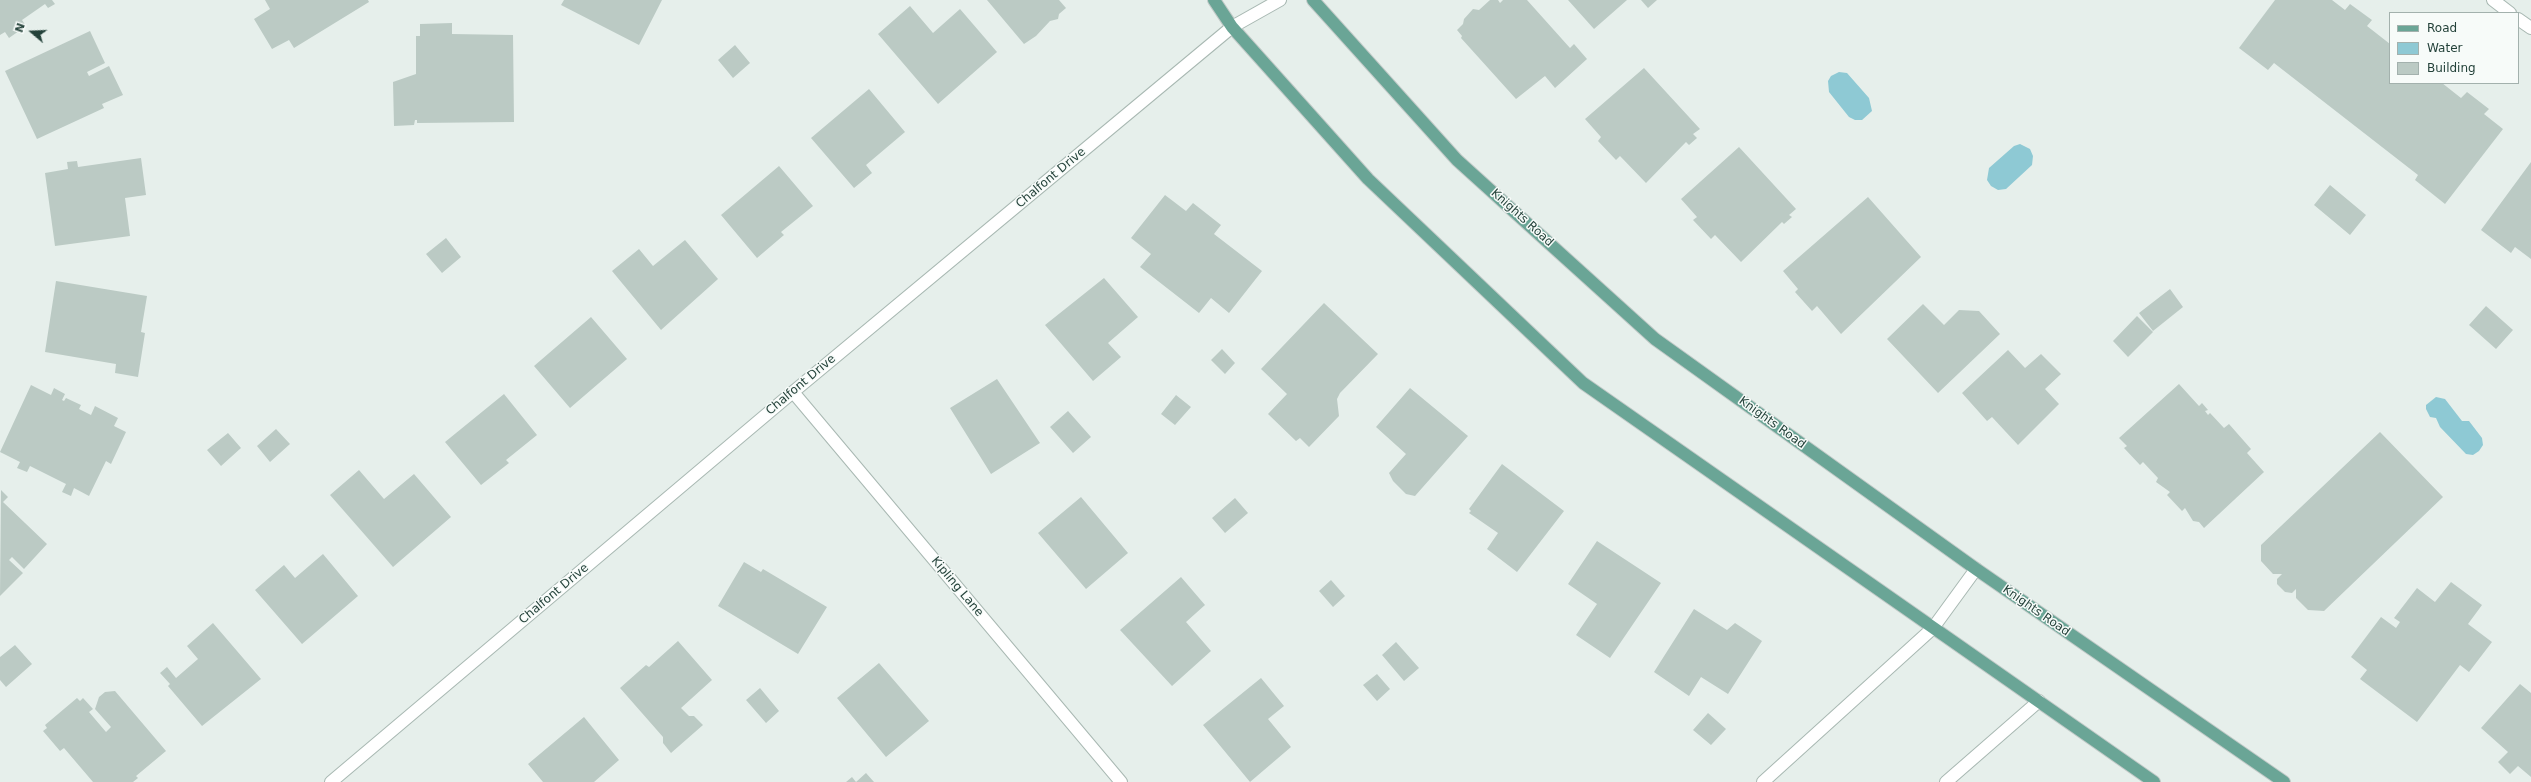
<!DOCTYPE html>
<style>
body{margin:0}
#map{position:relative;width:2531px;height:782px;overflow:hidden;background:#e6efeb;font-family:"DejaVu Sans",sans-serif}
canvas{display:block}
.legend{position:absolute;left:2389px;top:12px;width:130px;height:72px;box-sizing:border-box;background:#f7fbf9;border:1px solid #a3b1ad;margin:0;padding:5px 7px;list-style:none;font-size:12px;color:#24423a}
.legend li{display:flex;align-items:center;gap:8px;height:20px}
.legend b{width:20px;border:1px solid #a3b1ad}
.north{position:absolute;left:12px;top:12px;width:40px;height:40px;-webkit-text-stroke:3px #f7fbf9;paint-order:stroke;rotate:289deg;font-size:11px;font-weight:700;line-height:16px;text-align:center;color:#24423a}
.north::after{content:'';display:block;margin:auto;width:14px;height:18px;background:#24423a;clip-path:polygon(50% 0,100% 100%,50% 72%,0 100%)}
</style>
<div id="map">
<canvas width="2531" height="782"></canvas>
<ul class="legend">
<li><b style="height:5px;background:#6aa596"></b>Road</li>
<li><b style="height:11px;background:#8ec9d4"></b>Water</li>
<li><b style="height:11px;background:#bbcac4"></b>Building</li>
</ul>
<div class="north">N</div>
</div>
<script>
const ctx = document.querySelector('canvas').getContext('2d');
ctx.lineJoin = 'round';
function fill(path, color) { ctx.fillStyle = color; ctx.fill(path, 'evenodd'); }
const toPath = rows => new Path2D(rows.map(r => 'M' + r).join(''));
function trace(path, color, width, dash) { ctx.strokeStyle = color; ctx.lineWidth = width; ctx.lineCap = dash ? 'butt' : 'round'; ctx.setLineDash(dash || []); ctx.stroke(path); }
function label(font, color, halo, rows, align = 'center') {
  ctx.font = font + ' "DejaVu Sans",sans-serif'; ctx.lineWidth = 3; ctx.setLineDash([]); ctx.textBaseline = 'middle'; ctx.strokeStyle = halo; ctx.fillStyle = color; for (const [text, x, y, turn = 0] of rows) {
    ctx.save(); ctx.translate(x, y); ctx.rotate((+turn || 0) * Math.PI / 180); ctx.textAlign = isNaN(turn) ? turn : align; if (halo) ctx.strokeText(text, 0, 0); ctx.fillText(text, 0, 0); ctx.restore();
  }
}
fill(toPath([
 [1839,72,1847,73,1869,98,1872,111,1862,120,1855,120,1849,117,1829,92,1828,81,1831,76],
 [2020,144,2030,149,2033,156,2032,165,2006,189,1998,190,1991,186,1987,180,1989,168,2014,146],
 [2436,397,2445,399,2462,421,2469,421,2482,438,2483,445,2479,451,2473,455,2466,454,2440,427,2436,418,2430,417,2426,409,2426,405]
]), '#8ec9d4');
fill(toPath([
 [0,0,52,0,55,4,48,8,45,4,22,20,26,26,9,38,5,32,0,35],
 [265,0,368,0,369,2,294,48,289,40,272,49,254,19,270,9],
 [564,0,662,0,639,45,561,5],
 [987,0,1059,0,1066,8,1059,14,1058,19,1050,21,1036,36,1024,44],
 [1490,0,1498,0,1500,3,1503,0,1527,0,1570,48,1574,44,1587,59,1555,88,1545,76,1516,99,1461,38,1462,36,1457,30,1463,24,1464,19,1473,9,1479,10],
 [1568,0,1627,0,1594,29],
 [1641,0,1657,0,1648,8],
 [2275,0,2332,0,2345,10,2350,4,2372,20,2367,26,2390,44,2390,83,2442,83,2461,98,2467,92,2489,109,2484,114,2503,129,2445,204,2415,180,2418,175,2274,63,2268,70,2239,48],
 [910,6,933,33,960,9,997,52,938,104,878,34],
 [452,23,452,34,513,35,514,122,417,123,417,120,415,120,414,125,394,126,393,82,416,74,416,36,420,36,420,24],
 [90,31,105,63,87,72,89,76,109,66,123,95,102,104,104,108,37,139,5,71],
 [735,45,750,63,733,78,718,60],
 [1644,68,1700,129,1693,134,1697,138,1689,145,1686,142,1646,183,1620,156,1616,160,1598,141,1601,137,1585,119],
 [869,89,905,132,866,165,872,173,854,188,811,138],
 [1739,147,1796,209,1789,215,1792,217,1784,224,1782,222,1741,262,1715,235,1711,239,1693,220,1697,217,1681,199],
 [141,158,146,195,125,198,130,236,55,246,45,173,68,169,67,162,77,161,78,167],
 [2531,162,2531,259,2515,247,2511,253,2481,230],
 [779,166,813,206,781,232,784,235,757,258,721,215],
 [2330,185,2366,215,2350,235,2314,205],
 [1165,195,1186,211,1193,203,1221,225,1214,234,1262,271,1229,313,1211,298,1199,313,1140,267,1151,254,1131,238],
 [1868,197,1921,257,1841,334,1817,306,1812,311,1795,292,1798,289,1783,271],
 [446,238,461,257,442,273,426,254],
 [685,240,718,279,661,330,612,271,639,249,653,266],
 [1104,278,1138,317,1108,343,1121,357,1093,381,1045,325],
 [56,281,147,296,141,332,145,333,138,377,115,373,116,364,45,352],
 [2170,289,2183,307,2153,331,2139,313],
 [1324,303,1378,354,1340,393,1337,399,1339,416,1309,447,1300,438,1296,441,1268,414,1287,394,1261,369],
 [1923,304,1944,325,1959,310,1979,311,2000,334,1938,393,1887,339],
 [2486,306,2513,330,2496,349,2469,325],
 [2137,316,2153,332,2128,357,2113,341],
 [591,317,627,359,570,408,534,366],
 [1222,349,1235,363,1225,374,1211,360],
 [2008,350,2025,368,2041,354,2061,374,2045,389,2059,404,2018,445,1992,417,1987,421,1962,393],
 [997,379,1040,443,991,474,950,408],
 [2179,384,2199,406,2202,403,2208,410,2205,411,2208,415,2210,413,2224,428,2229,424,2251,449,2247,453,2264,472,2204,528,2199,522,2193,521,2185,508,2182,511,2167,495,2170,492,2156,482,2158,478,2143,462,2140,465,2124,448,2127,446,2119,438],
 [31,385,51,395,54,388,65,394,62,400,64,401,66,398,81,405,79,409,91,415,95,406,118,418,114,426,126,432,111,464,106,461,89,496,74,488,71,496,62,492,66,484,30,466,27,472,17,468,20,462,0,452],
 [1410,388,1468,436,1415,496,1406,494,1393,481,1389,473,1406,454,1376,427],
 [504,394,537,435,506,460,509,463,481,485,445,442],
 [1176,395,1191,407,1175,425,1161,414],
 [1068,411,1091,437,1073,453,1050,427],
 [276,429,290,444,270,462,257,446],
 [2380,432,2443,497,2324,611,2308,610,2296,598,2296,589,2292,593,2285,592,2277,584,2277,579,2282,574,2273,574,2261,561,2261,545],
 [228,433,241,448,221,466,207,450],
 [1502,464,1564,511,1517,572,1487,549,1498,533,1469,513,1471,511,1469,509],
 [359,470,384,499,414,474,451,517,393,567,330,495],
 [1,490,8,497,3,502,47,544,24,569,12,557,9,560,23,573,0,596],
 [1081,497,1128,553,1086,589,1038,533],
 [1235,498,1248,513,1225,533,1212,518],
 [1597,541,1661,583,1610,658,1576,635,1597,604,1568,584],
 [323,554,358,596,302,644,255,590,284,565,295,578],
 [744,562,761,572,763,569,827,607,798,654,718,606],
 [1181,577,1205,605,1186,622,1211,651,1172,686,1120,630],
 [1331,580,1345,596,1333,607,1319,591],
 [2451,582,2482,605,2468,624,2492,642,2469,672,2460,665,2417,722,2360,679,2367,670,2351,657,2381,617,2396,628,2400,622,2394,618,2417,588,2435,602],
 [1694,609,1727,630,1735,623,1762,641,1728,694,1701,677,1689,696,1654,672],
 [213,623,261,679,202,726,168,686,170,684,160,673,167,667,176,678,198,659,187,646],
 [678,641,712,680,681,708,689,716,694,716,703,725,671,753,663,743,663,737,620,688,646,665,649,667],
 [1396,642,1419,668,1404,681,1382,655],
 [15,645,32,664,6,687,0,680,0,657],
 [879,663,929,721,886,757,837,698],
 [1377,674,1390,689,1377,701,1363,685],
 [1261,678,1284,706,1268,719,1291,747,1250,782,1203,725],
 [2520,684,2531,693,2531,777,2518,766,2510,774,2498,762,2508,752,2481,728],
 [760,688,779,711,766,723,746,700],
 [115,691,166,751,136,776,138,778,133,782,93,782,64,748,60,751,43,731,47,728,45,725,77,698,80,701,83,698,93,709,89,712,106,732,111,727,95,709,99,697,105,692],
 [1708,713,1726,729,1711,745,1693,730],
 [584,717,619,760,594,782,543,782,528,764],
 [866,773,874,782,846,782,852,777,856,782]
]), '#bbcac4');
const lane = toPath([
 [1763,782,1933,628,1976,569],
 [1946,782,2039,701]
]);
const street = toPath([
 [2493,0,2510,13],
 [2518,19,2531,28],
 [793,392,1121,782],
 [331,782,793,392,1232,27,1280,0]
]);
const primary = toPath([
 [1214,0,1232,27,1368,179,1583,383,2154,782],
 [1313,0,1457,160,1655,339,1976,569,2284,782]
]);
trace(lane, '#a8b8b2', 14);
trace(street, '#a8b8b2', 14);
trace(primary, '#c2cac8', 14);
trace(lane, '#fff', 12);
trace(street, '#fff', 12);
trace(primary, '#6aa596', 12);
label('12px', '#24423a', '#f7fbf9', [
 ["Chalfont Drive",1051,178,-40],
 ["Knights Road",1522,218,42],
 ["Chalfont Drive",801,385,-40],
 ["Knights Road",1772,423,36],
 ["Kipling Lane",957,587,50],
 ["Chalfont Drive",554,594,-40],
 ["Knights Road",2036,611,35]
]);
</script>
